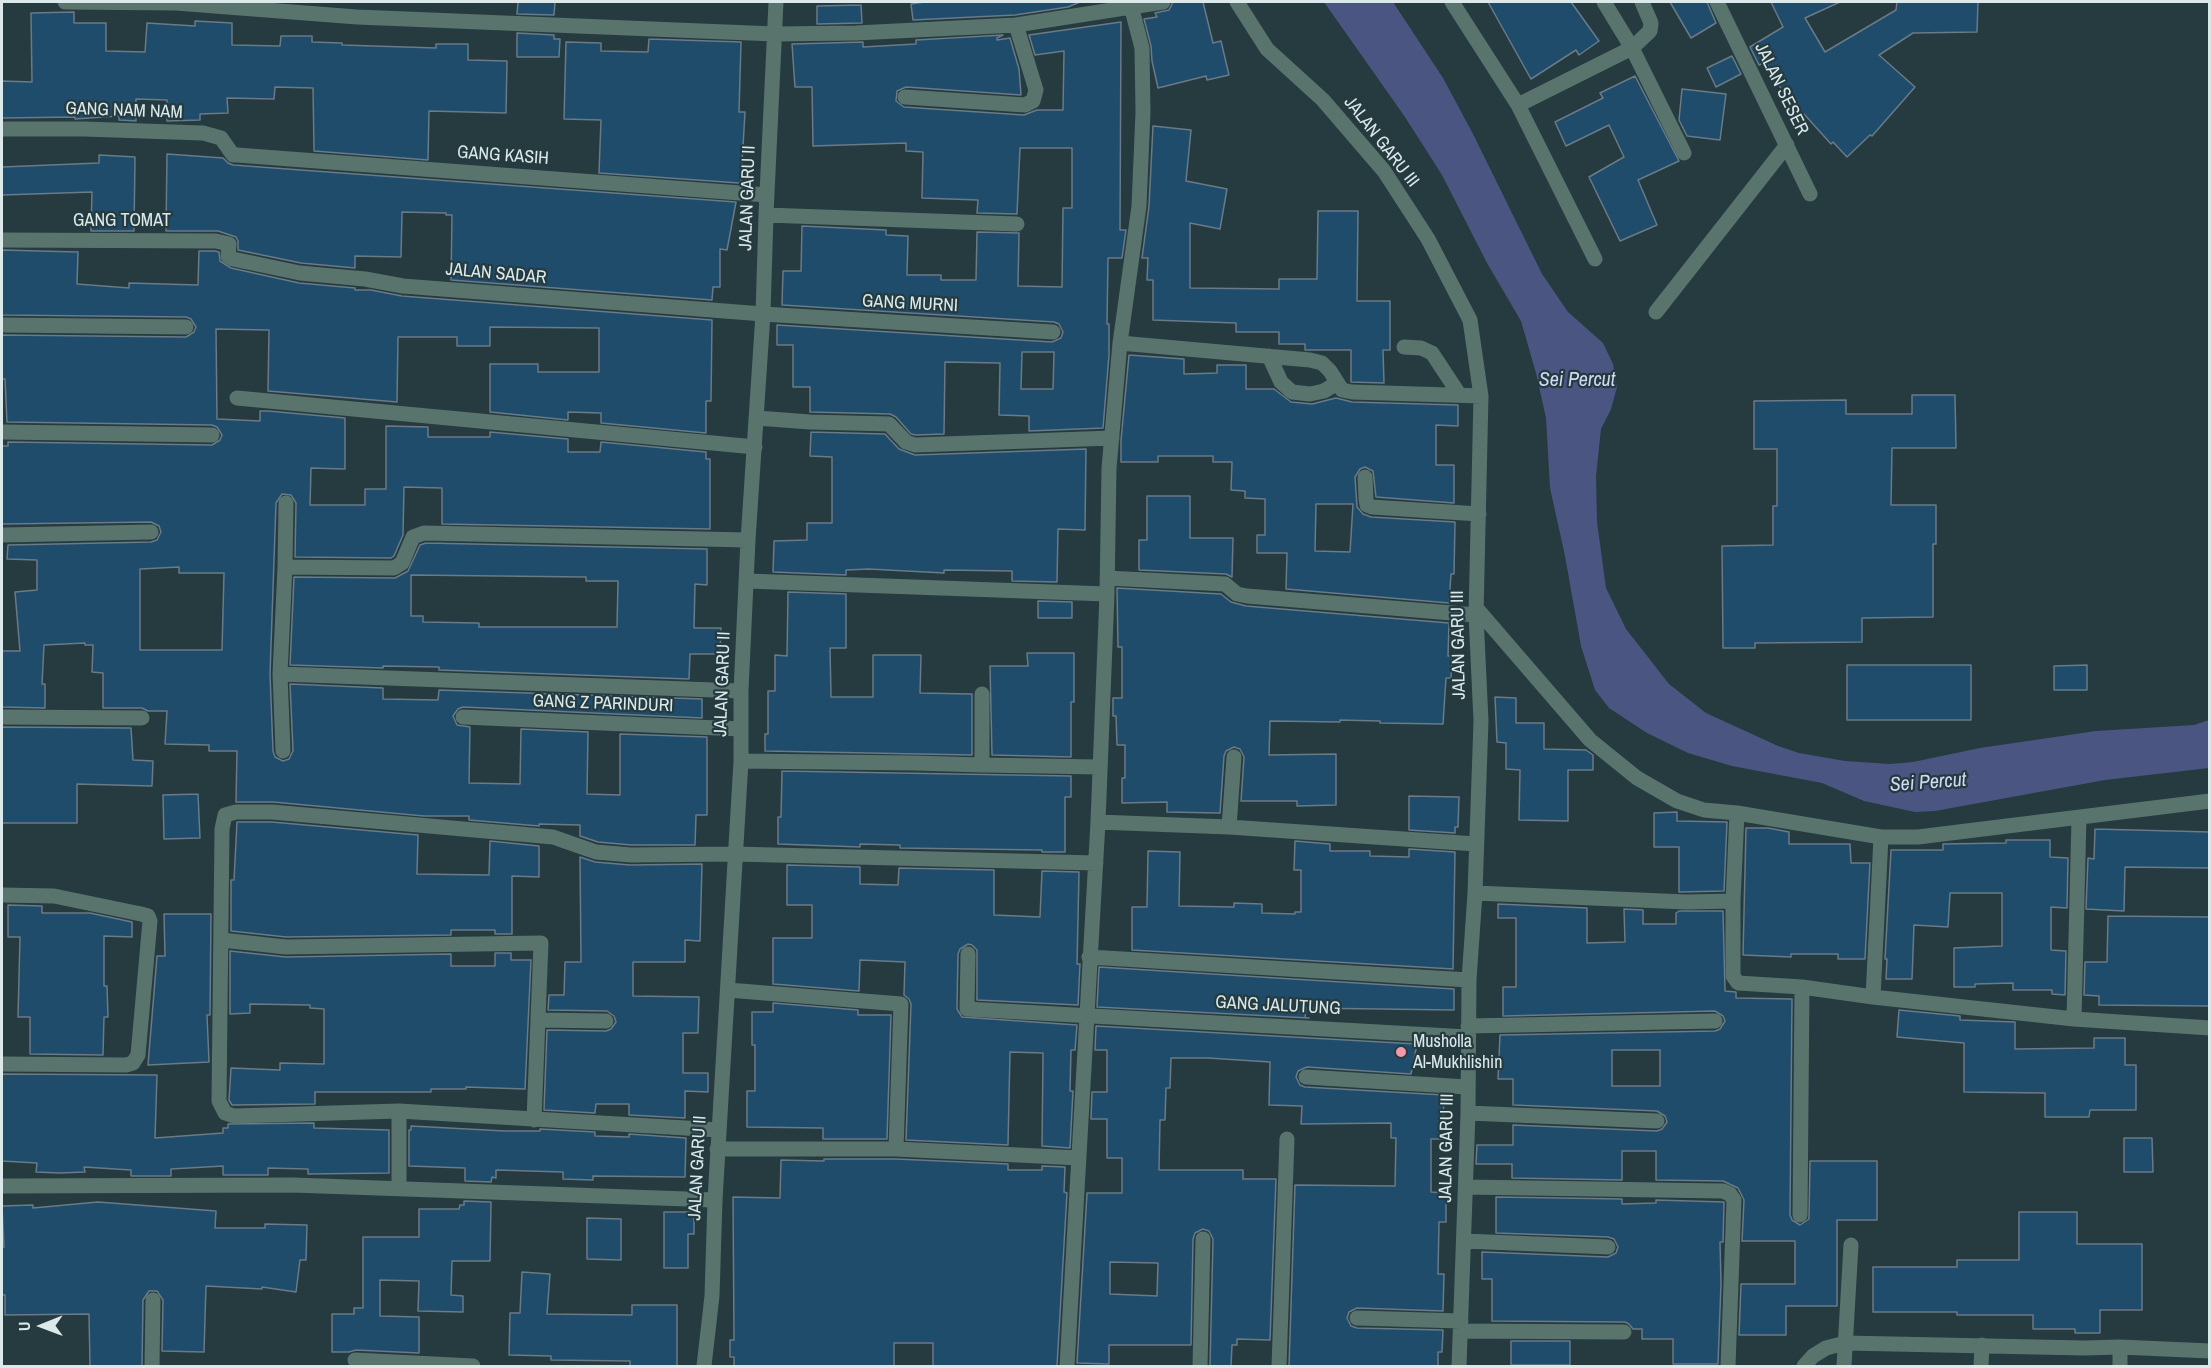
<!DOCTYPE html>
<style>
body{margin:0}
#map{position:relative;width:2211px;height:1368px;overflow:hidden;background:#253b3f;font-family:"Archivo Narrow",sans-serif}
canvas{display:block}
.frame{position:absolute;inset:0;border:3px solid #dce9eb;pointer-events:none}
.north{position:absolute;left:12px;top:1296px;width:60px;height:60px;-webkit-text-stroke:4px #253b3f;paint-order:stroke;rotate:269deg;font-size:16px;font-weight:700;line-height:24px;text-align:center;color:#dce9eb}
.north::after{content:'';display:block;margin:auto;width:21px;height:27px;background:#dce9eb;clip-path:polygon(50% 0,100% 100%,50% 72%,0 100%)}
</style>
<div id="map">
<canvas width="2211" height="1368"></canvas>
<div class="frame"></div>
<div class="north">U</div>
</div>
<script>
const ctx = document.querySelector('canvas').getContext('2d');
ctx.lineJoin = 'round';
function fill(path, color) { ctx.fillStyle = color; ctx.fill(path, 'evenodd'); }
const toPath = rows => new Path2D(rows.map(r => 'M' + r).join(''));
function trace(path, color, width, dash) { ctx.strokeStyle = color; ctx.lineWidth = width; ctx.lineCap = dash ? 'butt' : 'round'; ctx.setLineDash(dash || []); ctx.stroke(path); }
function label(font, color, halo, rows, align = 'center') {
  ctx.font = font + ' "Archivo Narrow",sans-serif'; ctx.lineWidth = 4.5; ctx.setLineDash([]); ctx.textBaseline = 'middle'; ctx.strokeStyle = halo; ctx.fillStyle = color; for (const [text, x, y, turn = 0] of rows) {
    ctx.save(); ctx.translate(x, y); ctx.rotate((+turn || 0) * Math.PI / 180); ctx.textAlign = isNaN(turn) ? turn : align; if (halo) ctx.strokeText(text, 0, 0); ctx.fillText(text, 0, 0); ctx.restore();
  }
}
fill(toPath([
 [1324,2,1393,2,1443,78,1473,134,1542,274,1568,312,1603,343,1613,364,1617,387,1611,409,1601,429,1596,476,1597,522,1606,588,1626,629,1669,684,1706,713,1778,746,1799,753,1845,761,1890,764,1913,762,1980,748,2096,731,2194,725,2209,720,2209,768,2105,780,1935,811,1915,812,1864,801,1822,783,1732,766,1688,753,1647,733,1609,708,1595,690,1581,646,1565,556,1550,488,1546,418,1536,373,1521,321,1487,263,1442,175,1405,117]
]), '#4b5581');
const building = toPath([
 [518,2,555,2,554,15,517,14,518,2],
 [925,2,1080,2,1068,7,1015,15,913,20,911,4,925,2],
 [1173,2,1203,2,1213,43,1221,41,1229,75,1207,80,1206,76,1158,88,1152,61,1151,46,1144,19,1157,17,1155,13,1169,10,1173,2],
 [1488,2,1571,2,1599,41,1579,55,1576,50,1531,79,1488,2],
 [1670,2,1707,2,1716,23,1691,38,1670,2],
 [1771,2,1840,2,1805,18,1825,52,1896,10,1897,2,1978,2,1977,32,1913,33,1879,55,1915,87,1872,136,1870,135,1847,157,1833,142,1831,144,1804,114,1795,120,1785,104,1788,101,1766,62,1759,65,1750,47,1783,27,1771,2],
 [861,5,862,23,817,24,817,6,861,5],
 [74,12,74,23,106,23,106,51,145,52,147,23,195,26,195,21,232,23,232,45,280,46,281,36,312,36,312,42,342,43,342,45,436,48,436,44,468,44,468,60,507,61,506,113,429,111,428,160,314,151,313,88,275,87,274,99,227,98,228,113,200,114,200,120,167,121,167,100,136,99,136,121,119,120,119,116,75,119,75,117,2,118,2,81,32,82,31,13,74,12],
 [1121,22,1120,230,1126,230,1122,258,1108,258,1107,324,1109,324,1109,355,1103,428,1029,431,1029,416,999,415,1000,363,945,362,944,434,916,435,911,434,896,417,890,414,810,412,810,387,793,387,793,345,777,345,777,325,1052,342,1061,338,1063,332,1059,324,1054,322,782,305,783,271,801,271,802,226,886,230,886,235,908,236,907,275,941,275,941,280,976,280,977,232,1019,233,1018,286,1062,287,1063,208,1072,208,1072,148,1020,148,1017,214,977,213,978,200,922,198,923,152,906,151,906,143,813,146,812,87,795,87,792,44,863,42,863,47,916,44,916,40,1003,35,997,38,997,40,1010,38,1019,69,1021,95,906,87,897,91,896,101,904,107,1024,115,1037,110,1063,110,1064,51,1035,55,1029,35,1121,22],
 [1022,352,1054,352,1053,389,1021,389,1022,352],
 [517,33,554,35,554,39,560,39,559,57,517,57,517,33],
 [649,39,741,42,739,112,745,112,741,181,739,183,599,173,601,120,564,119,566,42,601,43,601,51,648,52,649,39],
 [1732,56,1741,74,1716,87,1707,68,1732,56],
 [1635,76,1679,161,1638,180,1657,225,1620,241,1589,177,1624,157,1609,125,1566,146,1555,122,1603,98,1600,93,1635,76],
 [1682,89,1726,94,1720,140,1687,136,1679,120,1682,89],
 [1153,126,1191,130,1186,181,1227,189,1220,229,1190,223,1190,288,1279,289,1279,279,1317,279,1318,211,1358,211,1357,301,1390,301,1390,350,1383,350,1384,383,1351,382,1351,350,1305,350,1305,344,1279,344,1279,332,1236,332,1236,323,1153,320,1153,280,1147,280,1148,258,1142,258,1149,206,1153,126],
 [167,154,223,158,228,163,233,165,736,202,727,250,720,249,720,287,713,287,712,300,451,280,452,215,446,215,446,213,402,212,401,257,355,256,355,268,301,263,238,250,238,241,236,237,218,231,166,231,167,154],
 [99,155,135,157,134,231,91,231,92,192,2,195,2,167,99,163,99,155],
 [2,250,78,252,77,284,129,288,129,283,198,285,199,251,215,251,219,252,220,261,231,268,299,283,355,288,355,290,371,290,402,296,712,320,711,401,706,401,706,433,601,423,601,413,568,412,568,420,490,412,490,364,538,364,538,372,599,372,599,328,490,327,490,346,457,346,457,337,398,337,397,402,268,391,269,330,216,329,217,419,260,421,260,411,268,411,345,418,345,469,311,468,310,505,365,505,365,489,386,489,386,426,428,427,428,437,490,437,490,432,568,439,568,452,600,452,601,442,706,452,706,459,710,459,710,529,442,524,442,488,404,487,403,535,394,556,391,558,295,557,296,503,291,495,282,494,276,503,270,674,273,751,275,757,283,761,289,759,293,751,290,684,383,688,383,699,438,700,439,690,702,699,702,718,463,707,458,709,453,716,457,725,470,727,469,783,520,784,521,729,588,732,587,794,620,795,620,734,707,737,707,815,696,815,695,845,631,845,598,842,580,836,580,825,539,824,539,826,469,820,469,816,424,816,273,802,236,802,237,751,209,751,209,745,165,744,167,711,148,711,142,708,103,708,103,673,92,672,93,645,85,645,85,643,44,645,42,684,45,684,45,708,2,707,2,651,20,651,15,592,37,590,37,560,7,559,8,545,151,542,157,540,161,532,159,526,151,522,2,524,2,446,8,446,8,442,212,445,220,440,222,435,217,427,212,425,7,422,5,379,2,379,2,335,186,337,194,332,196,327,191,319,186,317,2,315,2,250],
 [179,567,179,573,224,573,222,650,140,650,140,569,179,567],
 [1129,355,1184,359,1184,374,1217,373,1217,365,1246,365,1246,389,1274,389,1291,402,1312,404,1336,398,1352,402,1458,405,1458,426,1436,425,1436,465,1454,465,1454,503,1376,497,1373,471,1365,467,1360,469,1355,477,1357,507,1363,514,1371,517,1455,522,1454,574,1451,574,1449,603,1286,589,1287,553,1257,553,1257,535,1265,535,1265,499,1245,498,1245,491,1231,490,1232,462,1213,462,1213,456,1158,456,1158,462,1121,462,1121,440,1129,355],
 [1316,504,1353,504,1350,552,1315,551,1316,504],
 [1912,395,1955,395,1956,448,1892,448,1891,505,1936,505,1936,544,1933,544,1933,617,1862,618,1862,642,1755,643,1755,648,1723,648,1722,546,1773,545,1773,506,1777,506,1777,449,1754,449,1754,401,1846,400,1846,414,1912,414,1912,395],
 [811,432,885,434,899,449,915,455,1086,449,1085,530,1058,529,1057,582,1012,581,1012,571,944,570,944,573,869,569,846,570,846,575,773,572,774,541,807,540,807,523,832,523,832,457,810,456,811,432],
 [1147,496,1190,496,1190,538,1233,538,1232,577,1226,574,1139,570,1139,540,1147,540,1147,496],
 [426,543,707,549,707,585,695,584,694,628,721,628,720,654,690,654,689,679,439,670,439,667,383,666,383,668,290,665,294,577,395,578,408,571,420,545,426,543],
 [411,575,586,577,586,581,618,581,617,627,479,627,479,623,423,622,423,616,411,616,411,575],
 [1117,588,1221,594,1231,602,1246,606,1449,623,1448,656,1452,656,1451,678,1446,678,1443,724,1380,723,1380,721,1340,720,1340,722,1270,721,1269,755,1336,754,1336,805,1297,806,1297,801,1241,801,1244,757,1240,749,1234,747,1226,751,1224,756,1220,813,1167,812,1167,802,1122,803,1122,778,1125,778,1125,745,1117,745,1116,716,1113,716,1113,698,1122,698,1122,647,1118,647,1117,588],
 [788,592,846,594,846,648,830,648,831,697,873,697,873,655,921,655,920,693,972,694,972,755,765,751,765,734,768,734,768,691,775,691,775,655,787,656,788,592],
 [1038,601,1072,602,1072,618,1038,618,1038,601],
 [1027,653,1074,653,1074,702,1071,702,1071,757,992,755,990,666,1028,666,1027,653],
 [1847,665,1971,665,1971,720,1847,720,1847,665],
 [2087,665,2087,690,2054,690,2054,666,2087,665],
 [1495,697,1516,698,1516,723,1544,723,1544,749,1586,750,1593,755,1593,770,1568,770,1568,821,1519,820,1520,770,1506,769,1506,743,1497,742,1495,697],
 [2,727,131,728,133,760,153,761,152,786,77,784,77,823,2,823,2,727],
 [782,771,1071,776,1071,797,1065,797,1065,852,1042,852,1042,850,900,848,900,845,860,844,860,847,778,844,778,817,781,817,782,771],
 [198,794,200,838,164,839,163,795,198,794],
 [1409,796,1459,797,1458,827,1455,827,1455,833,1409,830,1409,796],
 [1677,812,1677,821,1727,822,1724,891,1679,892,1679,847,1654,847,1654,813,1677,812],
 [237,822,272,822,418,835,417,874,489,875,490,841,539,846,539,877,512,876,512,934,495,934,495,930,451,930,451,935,286,937,231,931,231,880,234,880,237,822],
 [1746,828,1768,828,1789,832,1789,844,1850,844,1851,863,1870,863,1865,959,1838,959,1838,954,1791,954,1791,957,1743,955,1746,828],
 [2095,829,2210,832,2210,868,2125,867,2124,911,2086,909,2088,858,2094,859,2095,829],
 [2006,840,2050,840,2050,857,2068,858,2067,908,2051,907,2051,950,2066,951,2065,995,2052,994,2052,990,2013,990,2013,983,1975,984,1975,987,1954,987,1954,948,2002,946,2002,893,1950,893,1948,927,1914,925,1912,979,1886,979,1887,959,1885,959,1891,850,1943,850,1943,844,2006,843,2006,840],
 [1295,841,1330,844,1330,851,1370,851,1370,856,1409,857,1409,849,1455,852,1453,969,1132,950,1132,907,1147,907,1148,851,1180,852,1179,906,1234,907,1234,903,1262,904,1262,913,1295,914,1295,912,1301,912,1301,870,1294,870,1295,841],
 [580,857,595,862,630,865,702,864,700,941,685,940,685,962,633,962,633,996,699,997,698,1033,683,1033,683,1073,708,1073,708,1092,685,1091,685,1118,629,1115,629,1104,596,1104,595,1113,544,1110,547,1030,606,1031,611,1029,616,1022,614,1016,607,1011,548,1010,549,995,564,995,565,962,581,962,580,857],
 [787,865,860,867,860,884,898,885,899,868,994,870,994,915,1040,917,1042,871,1079,872,1077,964,1080,964,1078,1005,977,1000,977,950,972,945,968,944,960,949,958,954,957,1009,962,1017,1077,1025,1075,1050,1071,1050,1070,1091,1073,1091,1070,1148,1042,1146,1043,1053,1010,1052,1008,1145,906,1140,911,1004,909,999,904,995,905,962,860,960,859,991,773,984,773,938,812,938,812,905,787,905,787,865],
 [1498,904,1587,908,1587,943,1625,942,1624,909,1643,910,1643,924,1676,924,1676,913,1679,911,1723,911,1725,991,1736,992,1736,998,1792,999,1790,1215,1792,1220,1800,1225,1809,1219,1810,1161,1877,1161,1877,1220,1837,1220,1837,1306,1786,1306,1786,1335,1739,1335,1741,1284,1795,1284,1795,1241,1742,1241,1744,1200,1738,1188,1723,1181,1656,1180,1656,1151,1622,1151,1622,1180,1512,1178,1512,1164,1476,1164,1477,1145,1513,1145,1513,1125,1657,1131,1662,1129,1667,1122,1665,1116,1657,1111,1513,1105,1513,1079,1498,1079,1500,1035,1715,1031,1720,1029,1725,1021,1723,1016,1715,1011,1503,1016,1503,987,1516,987,1516,918,1498,918,1498,904],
 [1612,1050,1660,1050,1660,1086,1612,1086,1612,1050],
 [8,905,42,906,42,913,90,913,132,922,132,937,104,936,104,986,107,986,108,1017,104,1017,103,1055,30,1054,30,1017,18,1017,20,937,8,937,8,905],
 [164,914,211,914,210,1015,207,1015,209,1062,148,1065,157,956,165,956,164,914],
 [2108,916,2210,917,2210,1006,2099,1005,2099,996,2084,995,2085,962,2107,962,2108,916],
 [230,951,286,957,451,954,451,966,495,966,495,953,511,953,511,960,531,960,525,1089,466,1087,466,1089,431,1089,431,1092,315,1092,315,1104,232,1105,229,1100,231,1068,280,1070,280,1063,324,1064,324,1009,310,1008,310,1005,250,1004,250,1013,230,1014,230,951],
 [1099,967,1454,989,1454,1010,1306,1008,1305,1018,1309,1018,1097,1007,1099,967],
 [773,1003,858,1010,858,1015,891,1015,887,1139,823,1139,823,1128,747,1127,747,1091,755,1091,755,1045,752,1045,752,1012,773,1012,773,1003],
 [1899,1010,1960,1016,1960,1020,2015,1022,2015,1049,2094,1048,2094,1038,2125,1038,2125,1065,2136,1065,2136,1110,2090,1110,2089,1117,2045,1117,2045,1093,1964,1092,1964,1043,1897,1037,1899,1010],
 [1096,1026,1417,1044,1411,1074,1307,1067,1298,1071,1296,1077,1300,1085,1305,1087,1444,1095,1443,1139,1431,1139,1431,1192,1446,1193,1446,1222,1439,1222,1438,1274,1444,1274,1443,1311,1357,1308,1349,1312,1347,1318,1351,1326,1357,1328,1443,1330,1442,1352,1438,1352,1438,1366,1289,1366,1295,1185,1395,1186,1396,1138,1391,1138,1391,1123,1301,1124,1302,1106,1269,1105,1270,1062,1208,1058,1171,1058,1170,1088,1166,1088,1165,1120,1160,1120,1159,1170,1243,1170,1243,1179,1276,1179,1270,1340,1237,1339,1237,1345,1232,1345,1231,1366,1210,1366,1213,1239,1209,1231,1203,1229,1195,1233,1193,1239,1191,1345,1109,1345,1109,1364,1077,1363,1087,1193,1122,1193,1122,1158,1107,1158,1107,1119,1091,1119,1092,1092,1107,1092,1107,1050,1095,1050,1096,1026],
 [1110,1262,1158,1263,1157,1296,1110,1294,1110,1262],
 [2,1074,157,1075,155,1138,223,1133,223,1128,228,1128,228,1124,314,1123,314,1128,389,1130,389,1173,308,1174,308,1169,268,1168,268,1175,223,1175,223,1166,171,1169,171,1176,131,1176,131,1170,84,1167,85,1172,60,1173,36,1172,37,1163,2,1161,2,1074],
 [411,1126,505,1131,540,1131,540,1129,595,1132,595,1136,629,1137,629,1134,686,1138,685,1177,593,1176,593,1180,563,1179,563,1172,496,1170,496,1178,492,1177,491,1182,465,1181,465,1168,409,1166,409,1130,411,1130,411,1126],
 [2124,1138,2152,1138,2153,1172,2124,1172,2124,1138],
 [824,1159,896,1159,1008,1164,1008,1170,1042,1170,1042,1166,1065,1167,1064,1192,1067,1193,1057,1366,933,1366,933,1343,894,1343,894,1366,734,1366,734,1357,730,1357,730,1340,734,1340,733,1197,780,1198,781,1160,824,1161,824,1159],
 [1496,1197,1622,1199,1622,1204,1656,1203,1656,1200,1724,1202,1723,1242,1720,1242,1721,1284,1718,1364,1673,1364,1673,1339,1642,1339,1642,1329,1633,1329,1629,1324,1625,1322,1492,1321,1492,1279,1482,1279,1482,1252,1608,1257,1616,1253,1618,1247,1614,1239,1608,1237,1496,1233,1496,1197],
 [464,1201,491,1202,490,1261,452,1261,451,1295,463,1296,463,1312,418,1311,419,1281,380,1280,380,1316,419,1317,419,1353,356,1350,349,1352,332,1352,332,1314,354,1314,354,1308,363,1308,363,1237,419,1237,419,1209,459,1209,460,1205,464,1205,464,1201],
 [98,1202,216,1211,215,1228,265,1228,265,1224,307,1225,306,1260,300,1260,296,1292,262,1287,262,1289,206,1286,204,1352,162,1351,163,1300,157,1291,149,1291,143,1300,142,1366,90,1366,89,1314,5,1315,5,1295,2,1295,2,1247,4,1247,2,1206,33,1205,33,1208,98,1202],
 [664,1212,694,1212,694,1234,688,1234,688,1268,664,1268,664,1212],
 [2019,1212,2077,1212,2077,1244,2142,1244,2142,1310,2100,1310,2100,1333,2075,1333,2075,1329,2033,1329,2033,1315,1957,1315,1957,1312,1873,1312,1873,1267,1957,1267,1957,1260,2019,1260,2019,1212],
 [587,1218,621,1219,621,1260,587,1259,587,1218],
 [522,1272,550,1274,547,1314,632,1315,632,1305,677,1305,677,1366,630,1366,630,1361,551,1360,551,1356,509,1355,510,1313,520,1313,522,1272],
 [1511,1341,1570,1341,1570,1365,1511,1365,1511,1341]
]);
fill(building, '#1f4c6b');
trace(building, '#697a88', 1.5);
trace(toPath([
 [65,2,176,3,357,17,775,34,856,33,1016,25,1163,2],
 [1237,2,1267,49,1323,100,1384,171,1428,239,1470,320,1481,396,1476,615,1481,721,1475,893,1469,980,1468,1113,1459,1366],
 [1452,2,1518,105,1632,48,1650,31,1651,23,1642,2],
 [1604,2,1632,48,1684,153],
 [1717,2,1810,194],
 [905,97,1025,105,1033,101,1036,90,1016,25],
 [1518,105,1595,259],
 [2,129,84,129,203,133,221,138,233,155,237,155,767,195],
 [766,215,1017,224],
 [2,240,216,241,229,244,228,256,233,259,300,273,365,279,403,286,763,314,1053,332],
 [1656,312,1787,145],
 [2,325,186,327],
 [1120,343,1310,360,1322,363,1330,371,1342,390,1352,392,1481,396],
 [1404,347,1421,348,1432,353,1459,394],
 [1269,356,1281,382,1292,392,1310,394,1324,391,1337,383],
 [237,398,755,447],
 [757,418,810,422,889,424,906,442,915,445,1112,438],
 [2,432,212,435],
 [1365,477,1366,499,1367,505,1372,507,1479,514],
 [2,535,151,532],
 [285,567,286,503],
 [1107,578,1225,584,1237,594,1247,596,1476,615],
 [747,581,1107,594],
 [1477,609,1590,740,1637,778,1677,801,1704,810,1737,813,1881,837,1918,837,2210,801],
 [280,674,741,691],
 [982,694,982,765,1100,767],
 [2,717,142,718],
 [463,717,741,729],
 [283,751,280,674,285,567,394,568,402,563,413,537,424,533,748,540],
 [741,761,915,763,982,765],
 [1098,822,1229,827,1476,844],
 [1229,827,1234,757],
 [1475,893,1686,902,1733,901,1733,976,1738,983,1802,987,1873,997,2074,1019,2210,1028],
 [2,895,54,896,141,914,148,916,150,921,138,1055,133,1063,126,1065,2,1064],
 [1733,901,1737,813],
 [222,940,286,947,541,943,534,1120],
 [968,954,967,1009,1468,1037],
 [1089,957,1469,980],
 [728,990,901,1004,896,1149],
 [1873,997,1881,837],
 [2074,1019,2079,818],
 [538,1020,606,1021],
 [1468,1026,1715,1021],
 [1306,1077,1467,1087],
 [1468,1113,1657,1121],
 [719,1130,399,1111,234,1116,225,1113,219,1101,222,829,225,815,236,812,272,812,553,837,596,852,631,855,734,854,1096,863],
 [717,1149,896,1149,1079,1158],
 [1466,1187,1723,1191,1730,1194,1734,1200,1728,1366],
 [399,1188,399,1111],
 [715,1200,741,761,741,691,748,540,763,314,766,215,776,2],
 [1800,1215,1802,987],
 [1464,1241,1608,1247],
 [1357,1318,1461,1321],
 [1461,1331,1624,1332],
 [355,1360,473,1366],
 [152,1366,153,1300],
 [1067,1366,1098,822,1107,594,1109,468,1120,343,1139,206,1143,112,1142,48,1130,2],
 [1200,1366,1203,1239],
 [1279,1366,1287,1139],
 [1804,1366,1813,1356,1826,1348,1845,1343,2084,1348,2120,1347,2210,1351],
 [1844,1366,1851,1245],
 [1981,1366,1982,1345],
 [2120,1366,2120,1347]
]), '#59736d', 15);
trace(toPath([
 [2,1186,293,1185,715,1200,712,1296,704,1366]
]), '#59736d', 15);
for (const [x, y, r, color] of [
 [1401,1052,6,"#f39aaa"]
]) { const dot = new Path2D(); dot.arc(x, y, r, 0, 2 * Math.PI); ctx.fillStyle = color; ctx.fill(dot); trace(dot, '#253b3f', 2); }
label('18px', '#dce9eb', '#253b3f', [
 ["JALAN SESER",1781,89,64],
 ["GANG NAM NAM",124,111,2],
 ["JALAN GARU III",1381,142,52],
 ["GANG KASIH",503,156,4],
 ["JALAN GARU II",748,198,-88],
 ["GANG TOMAT",122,221],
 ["JALAN SADAR",496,274,5],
 ["GANG MURNI",910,304,3],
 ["JALAN GARU III",1459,645,-91],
 ["JALAN GARU II",723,684,-88],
 ["GANG Z PARINDURI",603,704,2],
 ["GANG JALUTUNG",1278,1006,3],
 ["JALAN GARU III",1447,1148,-89],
 ["JALAN GARU II",698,1168,-87]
]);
label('18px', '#dce9eb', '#253b3f', [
 ["Musholla",1413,1042],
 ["Al-Mukhlishin",1413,1063]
], 'left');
label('italic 20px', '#d1d9f6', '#253b3f', [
 ["Sei Percut",1577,381],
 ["Sei Percut",1928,783,-4]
]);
</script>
